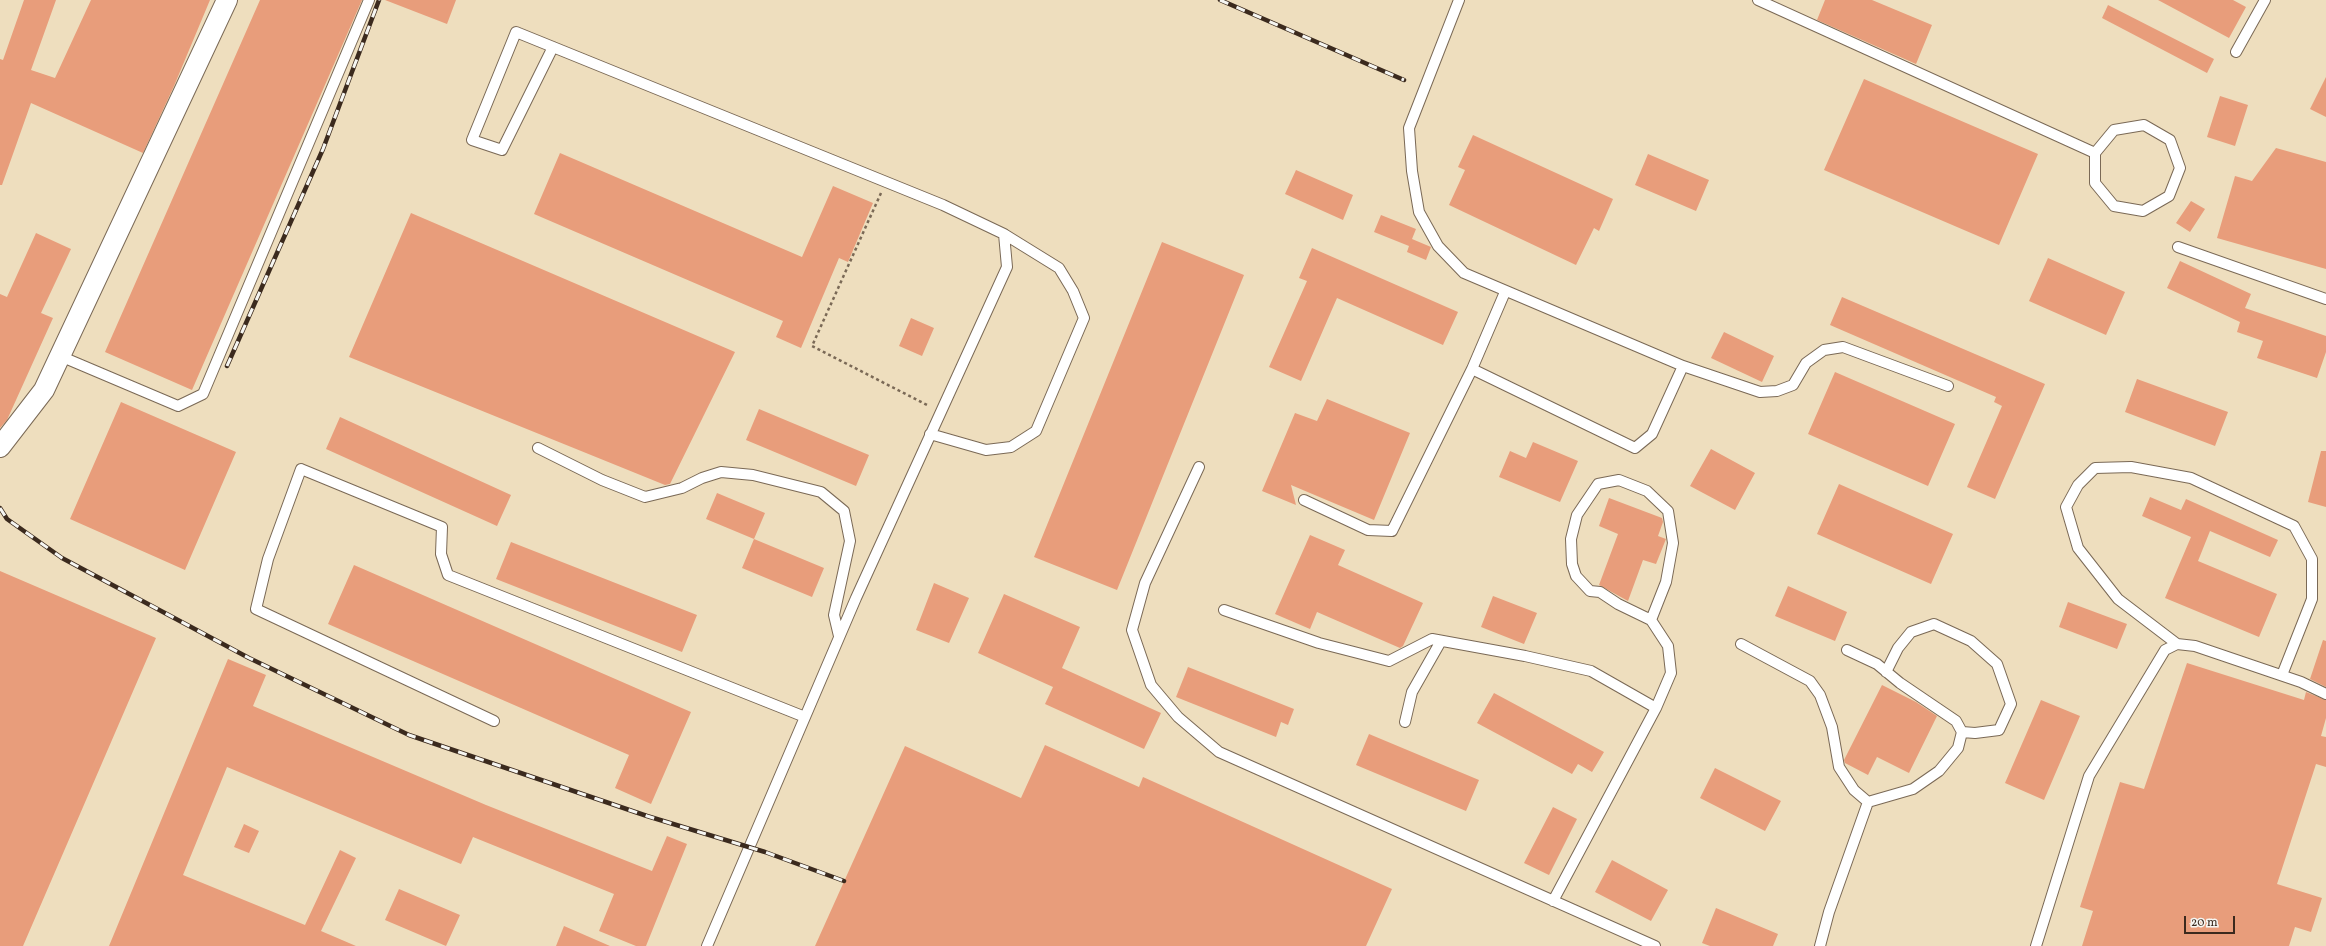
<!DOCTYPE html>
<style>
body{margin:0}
#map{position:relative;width:2326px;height:946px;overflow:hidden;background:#eedebe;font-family:Vollkorn,serif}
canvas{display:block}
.scale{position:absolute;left:2184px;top:916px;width:51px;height:18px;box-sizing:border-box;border:2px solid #3b2a1e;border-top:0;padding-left:5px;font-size:12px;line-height:14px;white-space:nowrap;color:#3b2a1e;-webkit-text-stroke:3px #f6f6f2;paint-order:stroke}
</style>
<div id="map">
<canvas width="2326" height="946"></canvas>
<div class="scale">20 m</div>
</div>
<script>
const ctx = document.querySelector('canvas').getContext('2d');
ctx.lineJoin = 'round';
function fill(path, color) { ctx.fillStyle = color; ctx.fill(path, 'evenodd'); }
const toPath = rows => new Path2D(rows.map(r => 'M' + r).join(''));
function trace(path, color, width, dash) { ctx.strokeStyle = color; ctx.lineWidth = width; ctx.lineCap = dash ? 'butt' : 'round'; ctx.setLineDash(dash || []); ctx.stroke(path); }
fill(toPath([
 [24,0,56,0,31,70,55,78,91,0,210,0,174,86,143,153,31,103,2,185,0,185,0,59,3,60],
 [260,0,362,0,192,390,105,352],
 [385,0,456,0,447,24],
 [1825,0,1872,0,1932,25,1916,64,1817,20],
 [2158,0,2233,0,2246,7,2229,38],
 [2108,5,2214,59,2207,73,2102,18],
 [2326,77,2326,117,2310,109],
 [1864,79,2038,154,1999,245,1824,170],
 [2220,96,2248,105,2235,146,2207,137],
 [1473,135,1613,199,1599,231,1594,228,1576,265,1449,205,1465,170,1458,167],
 [2276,148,2326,162,2326,269,2217,238,2235,176,2252,181],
 [560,153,802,257,833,186,873,203,848,262,839,258,801,348,776,337,783,321,534,214],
 [1648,154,1709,180,1696,211,1635,185],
 [1296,170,1353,195,1343,220,1285,194],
 [2191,201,2205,209,2190,232,2176,223],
 [411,213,735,352,670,484,665,485,349,357],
 [1381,215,1416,229,1412,239,1431,247,1426,260,1407,252,1409,246,1374,232],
 [36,233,71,249,41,313,53,318,7,420,0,428,0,294,7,297],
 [1162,242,1244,275,1117,590,1034,557],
 [1312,248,1458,312,1443,345,1337,298,1301,381,1269,367,1307,281,1299,278],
 [2048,258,2125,292,2106,335,2029,301],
 [2180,261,2251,294,2245,308,2326,336,2326,352,2317,378,2257,358,2263,341,2237,332,2240,322,2167,288],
 [1842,297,2045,384,1995,499,1967,487,2002,406,1994,402,1996,397,1830,325],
 [911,318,934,328,922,356,899,346],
 [1724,332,1774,356,1762,382,1711,358],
 [1835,372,1955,424,1928,486,1808,434],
 [2137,379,2228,412,2215,446,2125,412],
 [1327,399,1410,433,1374,520,1291,485,1296,505,1262,491,1295,413,1317,421],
 [121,402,236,452,185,570,70,519],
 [759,409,869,455,856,486,746,440],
 [340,417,511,495,497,526,326,449],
 [1533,442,1578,461,1560,502,1499,477,1510,451,1526,458],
 [1711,449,1755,473,1735,510,1690,486],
 [2321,451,2326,451,2326,507,2308,502],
 [1839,484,1953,534,1931,584,1817,534],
 [717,493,765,513,754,539,706,519],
 [2150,497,2181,510,2186,499,2278,540,2270,557,2210,531,2198,561,2277,594,2259,637,2165,598,2191,537,2142,516],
 [1609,498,1662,518,1663,522,1658,536,1666,539,1656,564,1643,560,1628,601,1599,585,1618,534,1599,526],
 [1310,535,1345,550,1338,565,1423,603,1403,646,1400,648,1317,612,1310,629,1275,614],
 [754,539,824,568,812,597,742,568],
 [511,542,697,615,682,652,496,579],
 [354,565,691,712,651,804,615,788,629,755,328,624],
 [0,571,156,638,23,946,0,946],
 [934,583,969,598,949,643,916,630],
 [1788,586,1847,612,1835,641,1775,616],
 [1004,594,1080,627,1062,668,1161,713,1144,749,1045,704,1053,687,978,653],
 [1493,596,1537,613,1524,644,1481,627],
 [2068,602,2127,624,2117,649,2059,627],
 [2323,640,2326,641,2326,687,2310,679],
 [228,659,266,675,253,706,486,805,652,871,667,836,687,844,646,946,636,946,599,931,614,894,473,837,461,864,227,767,183,875,305,925,340,850,356,858,321,931,356,946,109,946],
 [2187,663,2304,700,2306,692,2326,700,2326,718,2321,736,2326,737,2326,767,2316,764,2277,884,2322,898,2311,932,2295,927,2289,946,2082,946,2093,911,2080,907,2120,782,2144,789],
 [1188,667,1294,709,1288,725,1281,722,1276,737,1176,697],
 [1882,685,1916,702,1937,716,1909,773,1877,757,1868,775,1845,763,1844,760],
 [1494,693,1604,752,1592,772,1578,764,1572,774,1477,723],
 [2041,700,2080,716,2044,800,2005,783],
 [1369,734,1479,780,1466,811,1356,765],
 [1045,745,1139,787,1143,777,1392,889,1366,946,815,946,905,746,1021,798],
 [1715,768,1781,801,1765,831,1700,798],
 [1553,807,1577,819,1549,875,1524,863],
 [244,824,259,831,249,853,234,847],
 [1612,860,1668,890,1651,921,1595,892],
 [399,889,460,915,446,946,385,920],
 [1716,908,1778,934,1773,946,1710,946,1702,943],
 [564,926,610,946,556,946]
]), '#e89d7b');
const lane = toPath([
 [1459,0,1409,128,1412,171,1419,212,1438,246,1464,273,1683,366,1760,392,1777,391,1793,385,1806,363,1824,350,1843,347,1948,386],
 [1758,0,2095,153],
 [553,47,502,150,472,140,516,32,943,205,1004,234,1007,267,856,598,707,946],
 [2236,52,2265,0],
 [2144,125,2170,140,2180,168,2169,196,2143,211,2114,206,2095,183,2095,153,2114,130,2144,125],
 [2178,247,2326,299],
 [60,356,178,406,203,394,369,0],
 [1472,369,1635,448,1652,434,1683,366],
 [930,434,986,450,1011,447,1036,431,1084,318,1073,291,1059,268,1004,234],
 [538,448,602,480,645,497,682,488,702,478,721,472,753,475,821,492,844,511,850,541,834,615,839,636],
 [1199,467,1145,583,1132,630,1151,685,1178,717,1219,752,1655,946],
 [1304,500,1368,530,1392,531,1472,369,1505,292],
 [1224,610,1319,643,1389,661,1432,639,1525,656,1591,671,1656,708],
 [1741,644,1810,681,1820,695,1832,727,1839,767,1854,790,1868,802],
 [2177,644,2118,599,2078,548,2066,507,2078,485,2095,468,2131,467,2191,478,2294,526,2312,559,2312,599,2282,675],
 [1886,672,1898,648,1911,632,1934,624,1971,641,1997,664,2011,704,1999,730,1975,733,1962,732],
 [494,721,256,609,268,559,301,469,442,527,441,554,448,575,805,717],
 [1405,722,1412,692,1441,641],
 [1553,901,1656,708,1671,673,1668,646,1651,620,1618,604,1600,592,1590,591,1576,576,1572,564,1571,539,1577,515,1598,484,1619,480,1647,491,1668,511,1673,543,1666,582,1651,620],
 [1820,946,1829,912,1868,802,1913,789,1939,771,1958,748,1962,732,1956,721,1900,683,1877,664,1847,650],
 [2036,946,2089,776,2165,650,2177,644,2195,646,2301,682,2326,694]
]);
const street = toPath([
 [0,447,44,390,227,0]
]);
trace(lane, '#7a6956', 12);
trace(street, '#7a6956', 22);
trace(toPath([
 [881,193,812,346,929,406]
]), '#7a6956', 2.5, [3, 3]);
trace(lane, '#fff', 10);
trace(street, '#fff', 20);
const rail = toPath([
 [1220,0,1404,80],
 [227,366,323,149,379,0],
 [0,508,7,519,62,558,249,658,409,735,647,816,765,852,844,881]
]);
trace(rail, '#3b2a1e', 4.5);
trace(rail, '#f6f6f2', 3, [9]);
</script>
